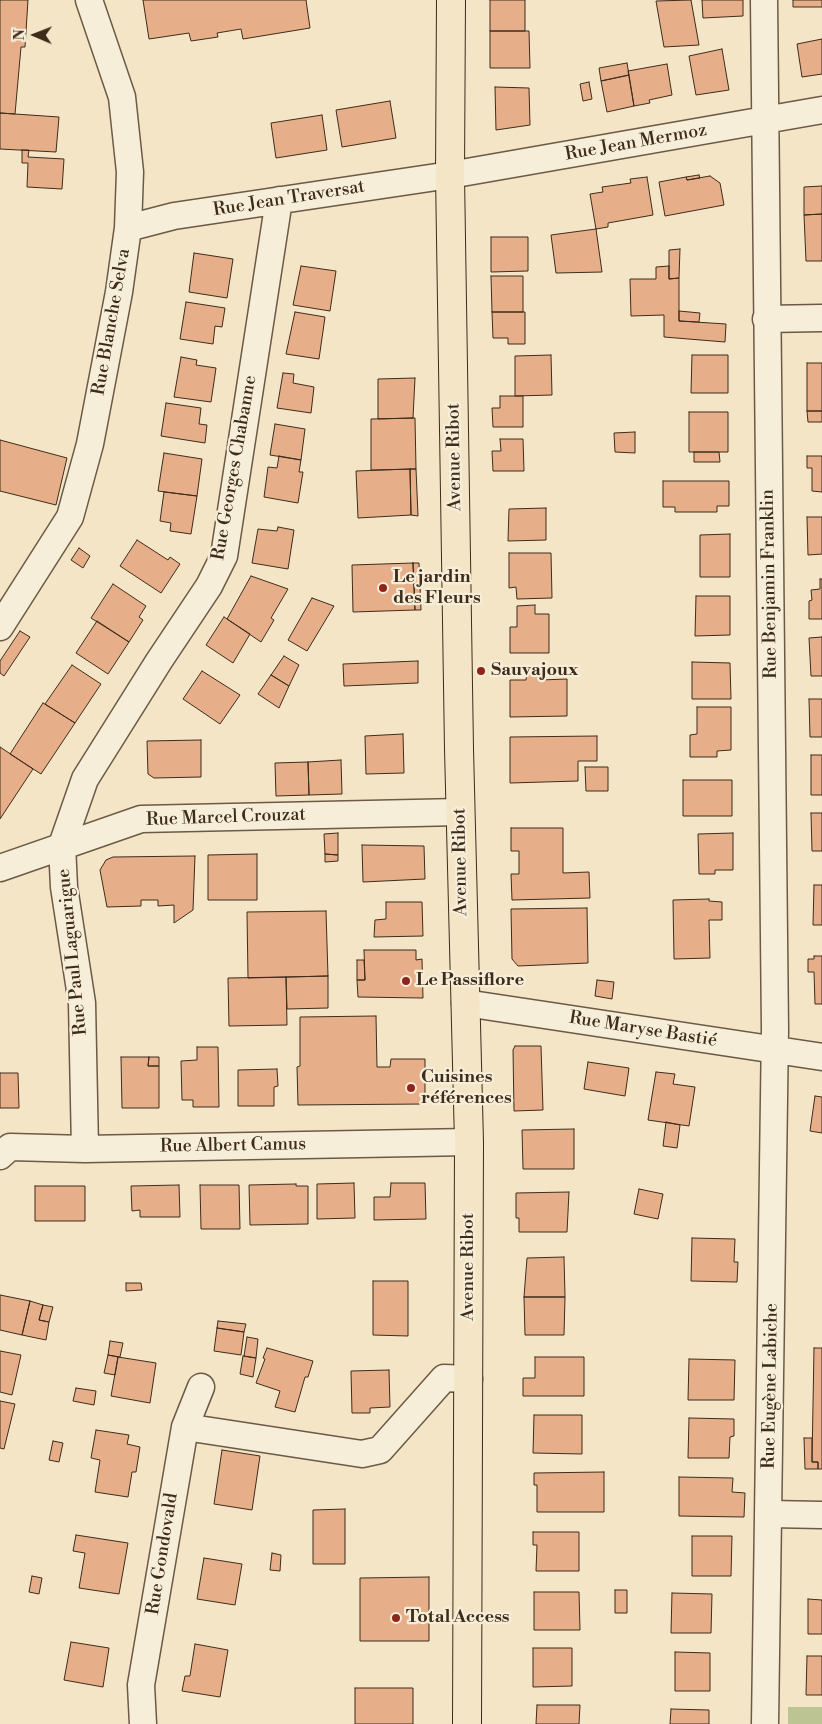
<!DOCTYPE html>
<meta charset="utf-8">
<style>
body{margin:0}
#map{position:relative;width:822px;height:1724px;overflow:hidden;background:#f3e5c6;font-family:"Libre Bodoni",serif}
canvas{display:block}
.north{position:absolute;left:10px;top:10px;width:50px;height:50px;-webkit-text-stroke:4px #f7eeda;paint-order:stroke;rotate:271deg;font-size:14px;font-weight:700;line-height:20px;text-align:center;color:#3e2c1a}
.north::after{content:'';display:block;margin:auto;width:18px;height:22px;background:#3e2c1a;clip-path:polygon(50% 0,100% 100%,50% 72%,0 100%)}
</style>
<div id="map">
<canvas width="822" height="1724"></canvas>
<div class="north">N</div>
</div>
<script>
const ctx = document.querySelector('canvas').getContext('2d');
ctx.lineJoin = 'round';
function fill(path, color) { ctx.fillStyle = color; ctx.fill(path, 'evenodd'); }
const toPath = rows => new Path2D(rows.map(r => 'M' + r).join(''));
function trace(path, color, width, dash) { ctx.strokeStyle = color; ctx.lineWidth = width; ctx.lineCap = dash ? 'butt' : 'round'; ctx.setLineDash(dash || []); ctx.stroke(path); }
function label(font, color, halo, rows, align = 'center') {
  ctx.font = font + ' "Libre Bodoni",serif'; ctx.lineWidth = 4.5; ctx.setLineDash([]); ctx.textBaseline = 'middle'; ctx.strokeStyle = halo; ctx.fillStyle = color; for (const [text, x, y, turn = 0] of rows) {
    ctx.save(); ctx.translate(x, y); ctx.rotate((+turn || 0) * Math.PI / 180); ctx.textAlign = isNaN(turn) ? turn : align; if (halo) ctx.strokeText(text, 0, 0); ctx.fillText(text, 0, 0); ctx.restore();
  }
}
fill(toPath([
 [788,1707,822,1707,822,1724,788,1724]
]), '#bdc494');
const building = toPath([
 [0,0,28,0,25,47,21,47,15,114,0,113,0,0],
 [143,0,306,0,310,28,243,39,241,29,217,33,218,37,191,41,189,33,149,39,143,0],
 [490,0,525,0,525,31,490,31,490,0],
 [691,0,699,45,664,47,656,1,691,0],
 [702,0,743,0,743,16,703,18,702,0],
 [793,0,822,0,822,7,793,7,793,0],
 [490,31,529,31,530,68,490,68,490,31],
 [822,39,822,74,802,77,797,44,822,39],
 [722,49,729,90,696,95,689,56,722,49],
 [627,63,629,75,601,81,599,68,627,63],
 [667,64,672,95,649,100,650,103,634,106,628,71,667,64],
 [629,75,634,106,607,112,601,81,629,75],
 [589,82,592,99,583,101,580,84,589,82],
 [495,87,529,88,530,125,496,130,495,87],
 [390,101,396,138,342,147,336,110,390,101],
 [0,113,59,117,56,152,0,149,0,113],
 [322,115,327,150,276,158,271,123,322,115],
 [22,150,29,150,28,157,64,159,62,189,27,187,28,163,22,163,22,150],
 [699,175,700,178,687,180,686,177,699,175],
 [710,176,720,183,724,205,665,216,659,182,686,177,687,180,710,176],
 [647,177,653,215,608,223,608,227,596,229,590,194,603,192,602,187,631,183,630,179,647,177],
 [822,186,822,214,804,215,804,187,822,186],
 [822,214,822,261,806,261,804,215,822,214],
 [596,229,602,272,556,273,551,235,596,229],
 [491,237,528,237,528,271,491,272,491,237],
 [680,249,679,278,669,279,669,250,680,249],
 [194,253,233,259,227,298,189,292,194,253],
 [301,266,336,271,330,311,293,305,301,266],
 [669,266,669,279,679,278,679,321,726,324,725,342,664,337,664,315,631,316,630,279,656,279,656,267,669,266],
 [491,276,523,276,523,312,492,312,491,276],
 [186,302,225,308,222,327,215,326,213,344,180,339,186,302],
 [679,311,700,313,699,322,679,321,679,311],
 [295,312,325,317,319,359,286,354,295,312],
 [492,312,525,312,525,344,508,344,508,338,493,338,492,312],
 [551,355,552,395,515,396,515,356,551,355],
 [692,355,728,355,728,393,691,393,692,355],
 [181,357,197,360,196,365,216,368,211,402,174,397,181,357],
 [807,363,822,363,822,411,807,411,807,363],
 [283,373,294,374,293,383,314,387,311,413,277,408,283,373],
 [415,378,413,418,378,419,378,379,415,378],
 [500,396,523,396,523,427,493,427,492,408,500,408,500,396],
 [166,403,201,408,199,424,207,425,205,443,161,436,166,403],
 [807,411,822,411,822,422,808,422,807,411],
 [689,412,728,412,728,452,689,452,689,412],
 [413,418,415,418,416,469,371,470,371,419,413,418],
 [275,424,305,429,301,460,270,455,275,424],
 [635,432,635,453,615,452,614,433,635,432],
 [500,439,523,439,524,471,493,471,492,451,501,451,500,439],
 [0,440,67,458,56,505,0,491,0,440],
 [694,452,719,452,720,462,694,462,694,452],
 [164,453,202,459,197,496,158,491,164,453],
 [279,456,301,460,299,472,303,472,298,503,264,497,268,467,277,468,279,456],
 [807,456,822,456,822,492,812,491,812,468,807,468,807,456],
 [410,469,416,469,418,516,411,515,410,469],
 [410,469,411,515,358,518,356,471,410,469],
 [663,481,729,481,729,506,717,506,717,512,675,512,675,507,663,507,663,481],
 [164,492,197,496,191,534,170,531,171,523,160,521,164,492],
 [546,508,546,540,508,541,509,509,546,508],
 [807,517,822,517,822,554,808,555,807,517],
 [278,527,294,530,288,569,252,563,258,529,277,531,278,527],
 [730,534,730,577,700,577,700,535,730,534],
 [137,540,168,560,170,557,180,564,161,593,120,566,137,540],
 [79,548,90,556,83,568,71,560,79,548],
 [509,553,551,553,552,598,517,599,516,587,509,588,509,553],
 [413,563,419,563,421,610,415,610,413,563],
 [413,563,415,610,353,612,352,565,413,563],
 [251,576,288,589,271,618,274,620,261,642,227,619,251,576],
 [820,579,822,579,822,619,809,619,809,601,812,600,811,590,820,589,820,579],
 [113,584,146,606,139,617,143,620,129,642,91,618,113,584],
 [696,596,730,596,730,635,695,636,696,596],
 [312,598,334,606,307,651,288,640,312,598],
 [535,605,535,614,549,614,549,653,510,653,510,627,517,627,517,606,535,605],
 [224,617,250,634,233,663,206,645,224,617],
 [97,621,129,642,108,674,76,653,97,621],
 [20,631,30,637,4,676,0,673,0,661,20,631],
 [822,637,822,676,811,676,809,638,822,637],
 [284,656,299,665,289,686,271,675,284,656],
 [418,661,418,683,344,686,343,664,418,661],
 [692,662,730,663,731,699,692,699,692,662],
 [72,665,101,684,75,723,45,704,72,665],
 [202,671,240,695,220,724,183,699,202,671],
 [527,672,540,672,540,680,567,679,567,716,510,717,510,680,526,680,527,672],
 [271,675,289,686,279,708,258,694,271,675],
 [809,699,822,699,822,737,810,737,809,699],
 [43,703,75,723,41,774,10,754,43,703],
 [697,707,731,707,731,750,717,751,717,757,690,757,690,735,697,734,697,707],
 [403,734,404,773,366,774,365,736,403,734],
 [597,736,597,761,578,761,578,781,510,783,510,737,597,736],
 [201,740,201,777,154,778,148,774,147,741,201,740],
 [0,747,33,769,0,819,0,747],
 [811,755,822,755,822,795,811,795,811,755],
 [341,760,342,794,309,795,308,762,341,760],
 [308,762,309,795,276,796,275,763,308,762],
 [585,767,608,767,608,791,586,791,585,767],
 [683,780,732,780,732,816,683,816,683,780],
 [811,813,822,813,822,851,812,851,811,813],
 [511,828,563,828,563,873,589,872,590,898,512,900,511,874,519,874,519,851,511,851,511,828],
 [338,833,338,855,325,854,324,834,338,833],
 [733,833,733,870,715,870,715,874,699,874,698,834,733,833],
 [362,845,424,846,425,879,363,882,362,845],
 [257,854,257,900,208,900,208,855,257,854],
 [325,854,338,855,338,861,325,862,325,854],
 [195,856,193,910,174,923,174,905,158,906,158,900,141,900,141,906,107,907,100,870,106,860,113,857,195,856],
 [814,885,822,885,822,925,813,925,814,885],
 [709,899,709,901,722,902,722,920,709,920,710,958,674,959,673,900,709,899],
 [386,902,422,902,423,936,374,937,375,920,386,919,386,902],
 [587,908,588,963,518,966,512,959,511,909,587,908],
 [326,911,328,976,248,978,247,912,326,911],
 [364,950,416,950,416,960,422,959,423,998,358,997,357,980,365,980,364,950],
 [814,956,822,956,822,1004,815,1004,814,972,808,972,808,959,814,959,814,956],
 [357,960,364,960,365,980,357,980,357,960],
 [328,976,328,1008,287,1009,286,977,328,976],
 [286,977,287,1025,229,1026,228,978,286,977],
 [597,980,614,982,612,999,595,996,597,980],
 [376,1016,377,1067,390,1067,391,1059,425,1059,425,1104,298,1105,297,1067,300,1066,300,1017,376,1016],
 [515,1046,541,1046,543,1110,514,1111,513,1050,515,1046],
 [197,1047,218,1047,219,1107,193,1107,193,1100,182,1100,181,1061,197,1060,197,1047],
 [121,1057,149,1057,148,1066,159,1066,159,1108,122,1108,121,1057],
 [149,1057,159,1057,159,1066,148,1066,149,1057],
 [588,1062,629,1068,625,1096,584,1089,588,1062],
 [277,1069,278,1086,274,1087,274,1106,238,1106,238,1070,277,1069],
 [656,1072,675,1074,673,1084,695,1087,689,1126,648,1120,656,1072],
 [0,1073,18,1073,19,1108,0,1108,0,1073],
 [815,1096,822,1097,822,1133,810,1131,815,1096],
 [666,1122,680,1125,677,1148,663,1146,666,1122],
 [574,1129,574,1169,523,1169,522,1130,574,1129],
 [354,1183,355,1218,317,1219,317,1184,354,1183],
 [391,1183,425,1183,426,1219,374,1220,374,1197,390,1197,391,1183],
 [296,1184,296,1186,308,1186,308,1224,250,1225,249,1185,296,1184],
 [179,1185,180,1217,140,1217,140,1210,132,1211,131,1186,179,1185],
 [200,1185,239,1185,240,1229,201,1229,200,1185],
 [35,1186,85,1186,85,1221,35,1221,35,1186],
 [639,1189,663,1194,658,1219,634,1214,639,1189],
 [569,1192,567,1232,519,1232,519,1218,516,1218,516,1193,569,1192],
 [692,1238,735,1239,734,1262,738,1262,737,1282,691,1281,692,1238],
 [564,1257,565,1297,524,1297,527,1258,564,1257],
 [373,1281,408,1281,408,1336,373,1335,373,1281],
 [126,1283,141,1283,142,1290,126,1291,126,1283],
 [0,1295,30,1301,22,1335,0,1330,0,1295],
 [524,1297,565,1297,564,1335,525,1335,524,1297],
 [30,1301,43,1305,39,1320,49,1322,46,1340,22,1335,30,1301],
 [43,1305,53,1307,49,1322,39,1320,43,1305],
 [218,1321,246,1324,244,1332,217,1328,218,1321],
 [217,1328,244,1332,241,1355,214,1351,217,1328],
 [247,1337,258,1339,256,1358,244,1356,247,1337],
 [110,1341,123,1343,120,1357,108,1355,110,1341],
 [267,1348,313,1361,308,1377,305,1377,295,1412,275,1407,280,1391,256,1383,265,1359,263,1358,267,1348],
 [814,1348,822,1348,822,1469,818,1469,818,1462,812,1462,814,1348],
 [0,1351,21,1355,12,1395,0,1392,0,1351],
 [108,1355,118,1357,115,1375,104,1373,108,1355],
 [243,1356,256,1358,253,1377,240,1374,243,1356],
 [118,1357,156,1363,150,1403,111,1396,118,1357],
 [535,1357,584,1357,584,1396,523,1396,523,1378,535,1378,535,1357],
 [689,1359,735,1360,734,1400,688,1400,689,1359],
 [389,1370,390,1407,370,1408,370,1413,352,1413,351,1371,389,1370],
 [76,1388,96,1391,94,1405,73,1401,76,1388],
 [0,1401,15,1404,4,1449,0,1448,0,1401],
 [534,1415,582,1415,582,1454,533,1453,534,1415],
 [689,1418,734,1419,734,1436,730,1437,729,1458,688,1458,689,1418],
 [96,1430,129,1435,127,1444,140,1447,136,1472,132,1472,128,1497,95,1492,100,1460,91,1458,96,1430],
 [804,1438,812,1438,812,1462,818,1462,818,1469,805,1469,804,1438],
 [53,1441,63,1443,59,1462,49,1460,53,1441],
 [222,1450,260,1456,252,1510,214,1504,222,1450],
 [604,1472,604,1512,537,1512,537,1485,534,1485,534,1473,604,1472],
 [679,1477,733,1478,732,1492,745,1493,744,1517,679,1516,679,1477],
 [345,1509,345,1564,313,1564,313,1510,345,1509],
 [533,1532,579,1532,579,1571,536,1571,537,1545,533,1545,533,1532],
 [76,1535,128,1543,119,1594,79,1588,85,1553,73,1551,76,1535],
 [692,1536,732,1536,731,1576,692,1576,692,1536],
 [272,1553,281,1555,280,1571,270,1570,272,1553],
 [204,1558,242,1564,235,1605,197,1599,204,1558],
 [32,1576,42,1578,39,1594,29,1592,32,1576],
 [429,1577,429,1641,360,1641,360,1578,429,1577],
 [615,1590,627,1590,627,1613,615,1613,615,1590],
 [534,1592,579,1592,580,1630,534,1630,534,1592],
 [672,1593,712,1594,711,1633,671,1633,672,1593],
 [808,1599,822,1600,822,1634,808,1634,808,1599],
 [71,1642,109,1648,103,1687,64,1680,71,1642],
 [195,1644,228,1650,220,1697,182,1691,185,1676,190,1676,195,1644],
 [533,1648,572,1648,572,1686,533,1687,533,1648],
 [675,1652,710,1653,710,1691,675,1691,675,1652],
 [807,1656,822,1656,822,1695,806,1695,807,1656],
 [355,1688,413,1688,413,1724,355,1724,355,1688],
 [537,1705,580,1705,579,1724,536,1724,537,1705],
 [671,1709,709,1710,709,1724,670,1724,671,1709]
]);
fill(building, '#e7ae8a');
trace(building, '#3e2c1a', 1);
const minor = toPath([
 [764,0,775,1029,765,1724],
 [128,228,174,216,450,175,822,110],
 [766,319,822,318],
 [0,627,70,517,90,444,119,292,128,228,130,172,122,97,89,0],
 [0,868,141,819,460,812],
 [465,1003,822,1057],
 [85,1149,82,1003,64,887,62,845,85,779,159,661,209,586,224,556,279,200],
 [0,1156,10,1147,85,1149,469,1142],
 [185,1427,362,1454,380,1450,444,1378,469,1379],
 [770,1514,822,1515],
 [143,1724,141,1685,185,1427,201,1387]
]);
const major = toPath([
 [451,0,450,175,459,749,469,1142,467,1724]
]);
trace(minor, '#6b5a45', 29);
trace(major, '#3e2c1a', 30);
trace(minor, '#f7eeda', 26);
trace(major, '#f3e5c6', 28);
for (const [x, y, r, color] of [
 [383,588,5,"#8f2418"],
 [481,671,5,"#8f2418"],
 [406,981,5,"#8f2418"],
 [411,1088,5,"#8f2418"],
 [396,1618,5,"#8f2418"]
]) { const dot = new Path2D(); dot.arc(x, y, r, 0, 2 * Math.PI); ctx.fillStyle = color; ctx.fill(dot); trace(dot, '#f7eeda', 2); }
label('18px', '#3e2c1a', '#f7eeda', [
 ["Rue Jean Mermoz",636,143,-10],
 ["Rue Jean Traversat",289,199,-9],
 ["Rue Blanche Selva",112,322,-80],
 ["Avenue Ribot",455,457,-91],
 ["Rue Georges Chabanne",235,468,-80],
 ["Rue Benjamin Franklin",770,584,-91],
 ["Rue Marcel Crouzat",226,818,-2],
 ["Avenue Ribot",461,862,-91],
 ["Rue Paul Laguarigue",73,952,-96],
 ["Rue Maryse Bastié",643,1030,9],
 ["Rue Albert Camus",233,1146,-1],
 ["Avenue Ribot",469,1267,-90],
 ["Rue Eugène Labiche",771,1386,-89],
 ["Rue Gondovald",163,1554,-81]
]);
label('bold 18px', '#3e2c1a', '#f7eeda', [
 ["Le jardin",393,578],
 ["des Fleurs",393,599],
 ["Sauvajoux",491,671],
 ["Le Passiflore",416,981],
 ["Cuisines",421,1078],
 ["références",421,1099],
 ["Total Access",406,1618]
], 'left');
</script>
